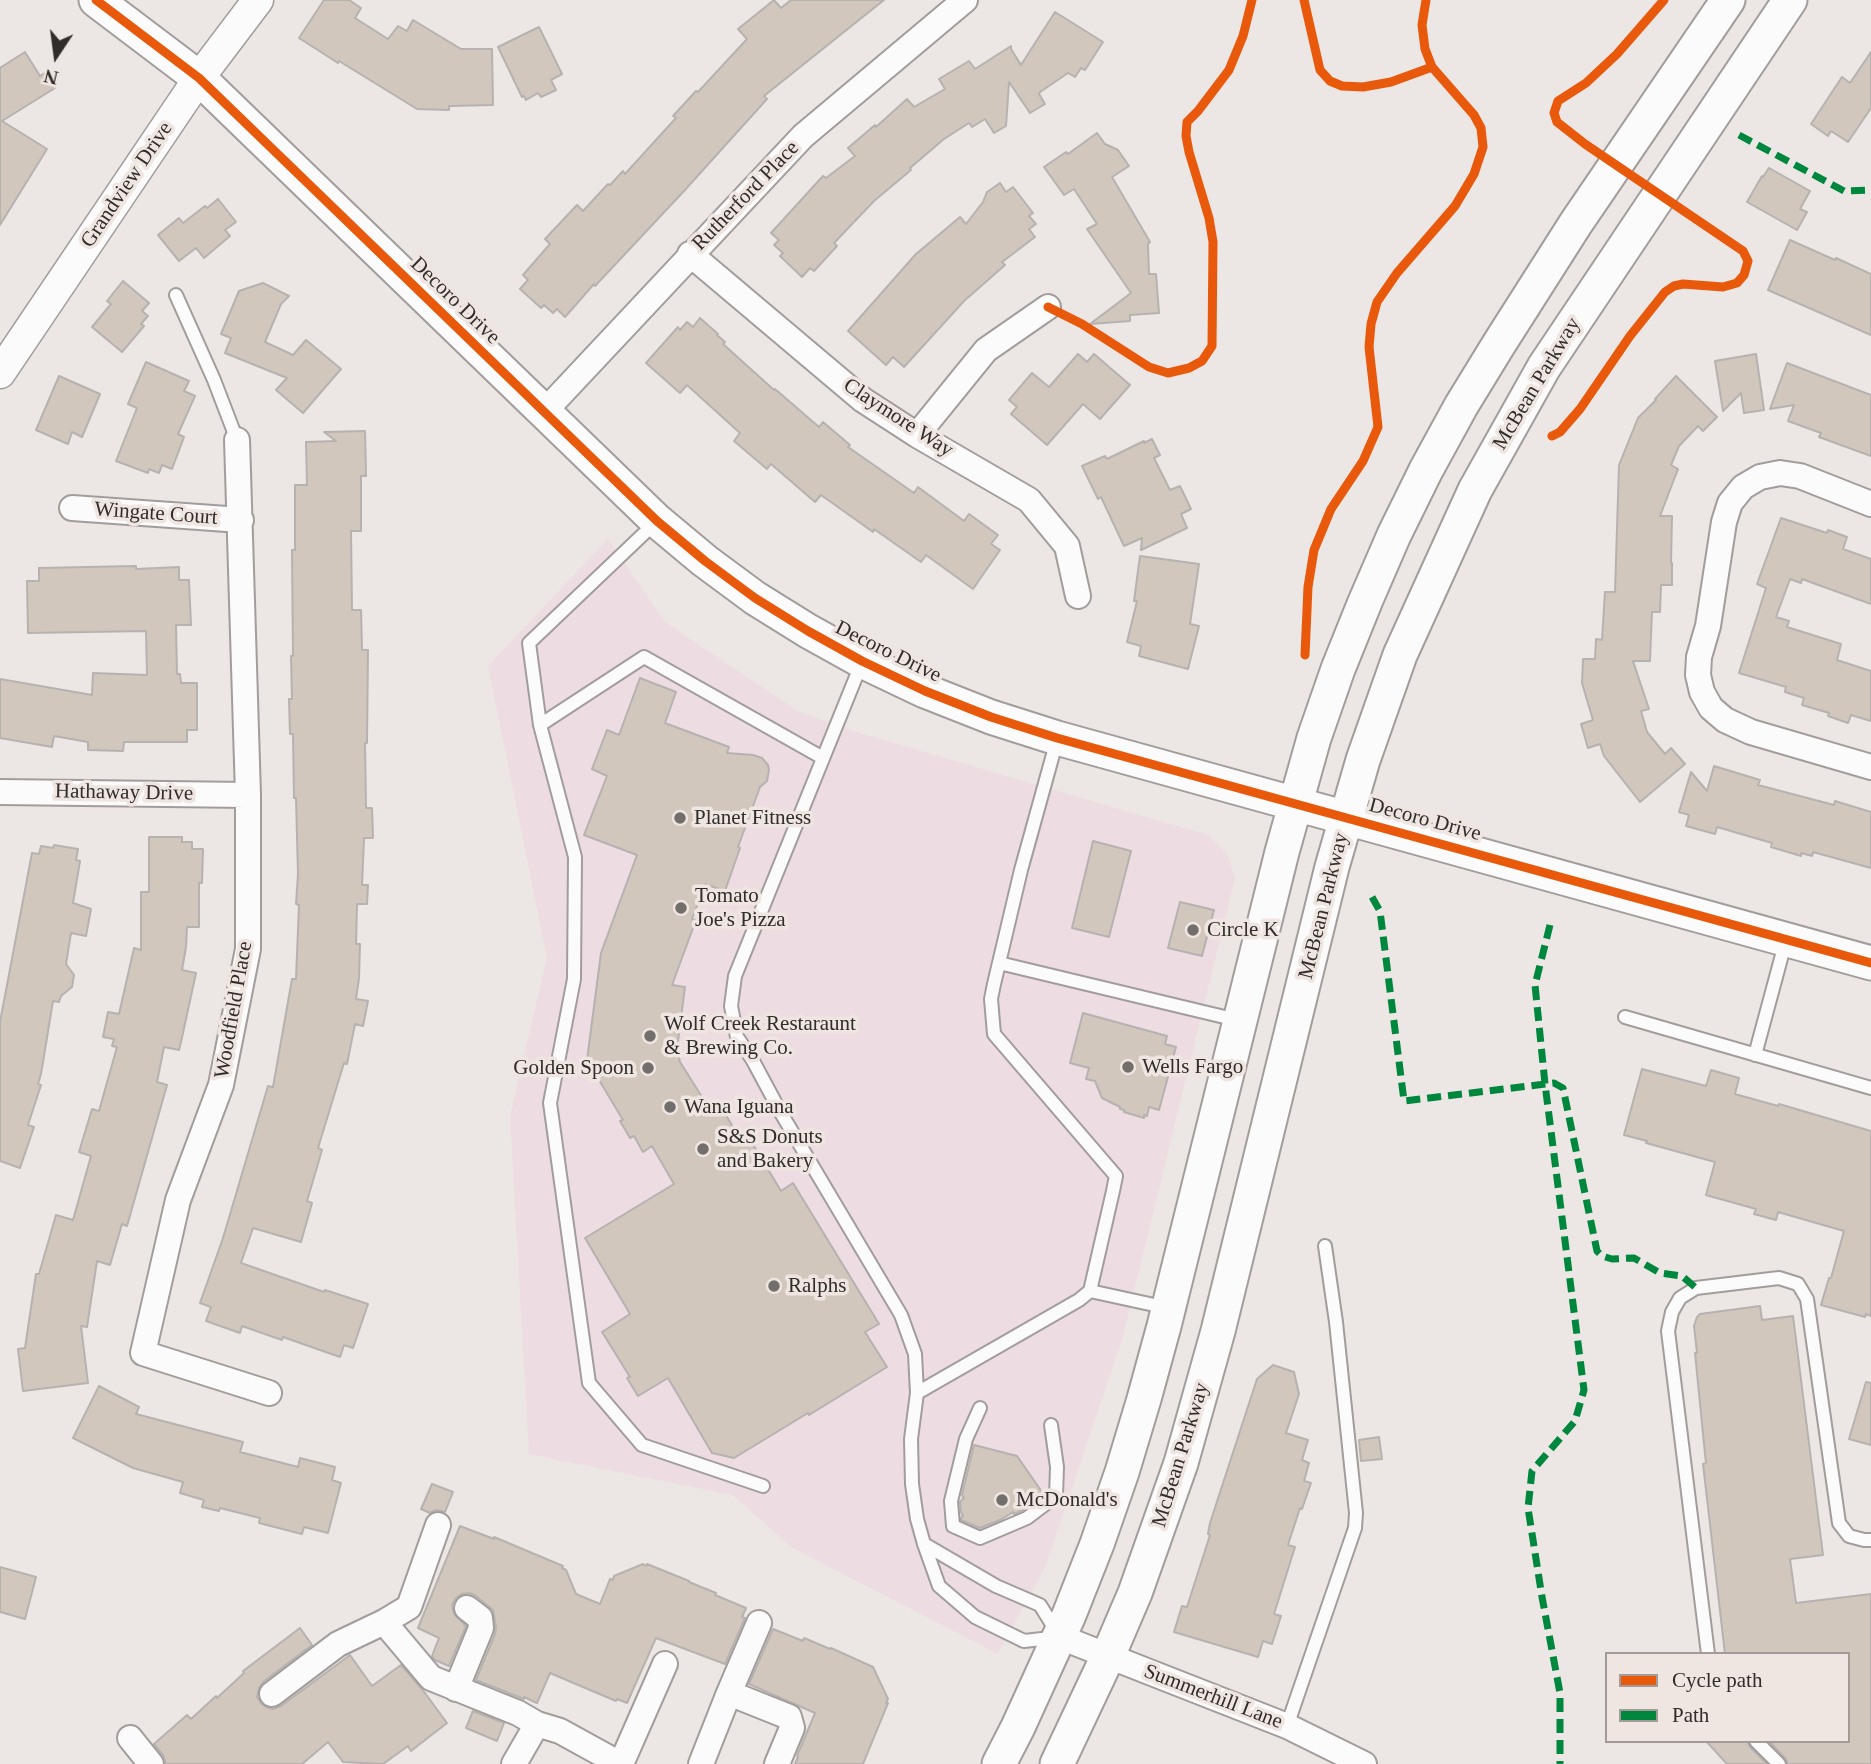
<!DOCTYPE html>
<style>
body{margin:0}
#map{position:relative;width:1871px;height:1764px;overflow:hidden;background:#ece6e4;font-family:Georgia,serif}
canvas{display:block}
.legend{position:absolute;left:1605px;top:1652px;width:245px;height:91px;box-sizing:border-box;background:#efe5e1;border:2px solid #a39b98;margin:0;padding:9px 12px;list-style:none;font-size:21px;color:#302d2b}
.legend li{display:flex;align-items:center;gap:14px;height:35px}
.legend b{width:35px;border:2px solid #a39b98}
.north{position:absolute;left:21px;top:21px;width:70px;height:70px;-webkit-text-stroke:5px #efe5e1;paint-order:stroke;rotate:193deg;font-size:19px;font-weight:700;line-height:28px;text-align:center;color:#302d2b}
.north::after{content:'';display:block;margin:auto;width:24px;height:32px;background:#302d2b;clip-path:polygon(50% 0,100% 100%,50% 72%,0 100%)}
</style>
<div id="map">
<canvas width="1871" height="1764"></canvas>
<ul class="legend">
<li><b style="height:9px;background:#e8590c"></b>Cycle path</li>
<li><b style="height:9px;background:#00873e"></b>Path</li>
</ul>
<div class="north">N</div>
</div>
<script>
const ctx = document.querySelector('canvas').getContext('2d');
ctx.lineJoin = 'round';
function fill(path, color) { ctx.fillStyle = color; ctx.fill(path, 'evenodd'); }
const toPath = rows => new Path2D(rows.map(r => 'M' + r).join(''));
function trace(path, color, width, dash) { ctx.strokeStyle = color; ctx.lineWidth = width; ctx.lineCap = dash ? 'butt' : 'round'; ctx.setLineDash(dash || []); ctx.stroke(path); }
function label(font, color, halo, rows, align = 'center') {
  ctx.font = font + ' Georgia,serif'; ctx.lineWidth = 7; ctx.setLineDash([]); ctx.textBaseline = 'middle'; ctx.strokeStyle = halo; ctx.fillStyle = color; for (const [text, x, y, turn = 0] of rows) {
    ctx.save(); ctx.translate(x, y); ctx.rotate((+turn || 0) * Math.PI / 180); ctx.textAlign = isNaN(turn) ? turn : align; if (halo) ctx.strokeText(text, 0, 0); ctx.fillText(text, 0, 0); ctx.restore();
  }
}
fill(toPath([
 [608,539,665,622,799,712,863,734,1208,835,1227,854,1235,878,1123,1336,1046,1565,998,1654,791,1547,733,1495,529,1454,510,1116,547,958,488,666]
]), '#eddde3');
const building = toPath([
 [324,0,349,0,361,8,355,18,388,39,398,26,407,31,413,20,461,49,492,49,493,105,449,106,449,110,417,109,339,61,338,63,299,38,324,0],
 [774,0,781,8,791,0,884,0,764,96,767,99,684,191,595,286,594,284,565,317,557,309,553,313,544,305,541,308,520,289,528,280,523,275,550,244,545,239,577,205,583,211,608,184,610,185,623,171,625,174,676,118,673,116,696,91,698,92,747,39,738,29,774,0],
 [1055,12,1103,42,1085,70,1081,68,1075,77,1068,73,1040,92,1039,94,1045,104,1030,113,1009,82,1006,126,994,133,985,119,972,127,969,123,944,139,910,168,911,170,874,201,834,243,837,246,814,271,810,268,802,277,780,256,783,253,774,245,779,240,771,233,823,176,826,178,855,156,848,148,875,125,876,127,907,99,914,107,945,89,939,79,969,61,975,69,1011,46,1011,49,1021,65,1055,12],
 [539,27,562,74,551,80,556,90,541,97,538,93,526,100,524,96,522,97,498,47,539,27],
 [25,52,40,76,45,73,55,88,2,121,47,149,0,225,0,68,25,52],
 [1871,52,1871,108,1848,142,1831,131,1828,136,1811,124,1842,77,1850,83,1871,52],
 [1097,133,1105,144,1118,150,1129,166,1112,177,1150,242,1148,244,1149,274,1156,274,1159,313,1130,315,1130,321,1090,324,1131,293,1087,229,1097,224,1074,189,1064,195,1044,167,1066,152,1068,154,1097,133],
 [1769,168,1810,191,1800,209,1807,212,1797,230,1747,202,1762,176,1763,177,1769,168],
 [1000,183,1006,192,1013,187,1033,213,1029,216,1036,224,1029,229,1035,237,1002,262,1005,265,964,301,904,367,893,357,886,365,848,331,916,254,960,217,966,224,983,202,987,192,1000,183],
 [218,199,236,222,225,230,230,236,204,258,196,248,179,261,158,235,179,218,183,223,205,206,207,208,218,199],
 [1790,240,1835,260,1836,258,1871,274,1871,335,1768,290,1790,240],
 [123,281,149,303,142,311,148,316,141,324,144,326,122,352,92,327,111,304,107,301,123,281],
 [263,283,289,296,281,304,265,342,293,355,306,340,341,369,303,413,276,390,287,378,225,353,231,338,221,334,239,291,263,283],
 [700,318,718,334,717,335,725,342,723,344,774,390,775,389,819,427,823,422,850,445,848,447,914,493,918,487,964,521,969,514,998,535,991,544,1000,550,973,589,926,555,921,562,874,529,873,532,821,495,815,502,771,464,767,469,734,441,740,433,687,385,680,393,646,363,678,327,680,330,687,322,693,327,700,318],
 [1078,354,1087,362,1094,354,1130,385,1100,419,1083,404,1047,445,1011,414,1017,407,1009,400,1032,373,1049,387,1078,354],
 [1756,354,1764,410,1744,413,1741,393,1723,411,1715,361,1756,354],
 [146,362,189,381,184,391,195,396,178,434,184,437,172,469,162,465,159,473,149,469,148,473,116,461,137,408,128,404,146,362],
 [1787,363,1871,395,1871,456,1819,437,1821,433,1788,421,1794,405,1770,409,1787,363],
 [59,376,100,394,82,437,72,432,68,444,36,430,59,376],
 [1676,376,1717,417,1703,431,1698,426,1679,446,1671,465,1678,469,1660,516,1672,516,1671,563,1672,563,1672,585,1661,585,1660,612,1652,612,1650,661,1633,661,1649,709,1641,711,1647,732,1665,754,1671,748,1685,764,1640,802,1604,756,1600,744,1588,748,1581,724,1593,720,1582,683,1583,659,1595,659,1596,639,1602,640,1605,592,1615,592,1619,465,1638,418,1656,400,1655,399,1676,376],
 [365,431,366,476,361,476,361,531,351,531,352,610,361,610,362,650,368,650,367,743,365,743,366,808,372,808,373,838,364,838,362,885,368,885,367,904,357,904,356,944,360,944,359,978,356,999,368,1001,363,1026,355,1024,347,1064,344,1063,318,1148,322,1150,307,1201,312,1203,301,1242,253,1228,241,1263,324,1292,325,1290,368,1304,353,1348,344,1345,340,1357,283,1337,282,1340,242,1326,240,1333,206,1321,211,1307,200,1303,223,1238,268,1086,273,1087,292,979,296,979,299,905,296,904,298,874,296,798,294,798,293,734,290,734,289,699,292,699,291,656,293,656,292,550,295,550,295,485,307,485,306,442,336,441,324,432,365,431],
 [1152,439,1160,455,1154,458,1170,490,1180,486,1191,509,1181,514,1187,528,1141,550,1142,538,1124,546,1101,497,1098,499,1082,466,1105,456,1107,459,1144,441,1144,443,1152,439],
 [1781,518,1827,533,1828,530,1847,537,1843,549,1871,559,1871,604,1802,579,1801,583,1790,579,1776,617,1789,621,1787,627,1841,644,1837,660,1871,671,1871,721,1851,715,1848,723,1828,716,1829,713,1802,705,1804,698,1785,692,1786,687,1739,673,1766,588,1757,584,1781,518],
 [1140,556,1199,564,1190,624,1199,626,1188,669,1139,656,1141,646,1127,642,1137,601,1134,601,1140,556],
 [136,566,136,569,179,567,179,580,189,580,191,625,176,625,177,674,180,674,181,683,197,683,197,730,187,730,187,742,124,742,123,751,88,750,88,742,54,736,52,747,0,738,0,679,92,695,93,673,147,675,146,631,28,633,27,581,39,581,39,568,136,566],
 [640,678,676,692,665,723,729,747,727,753,753,755,762,758,768,765,769,770,767,781,760,787,738,847,740,848,725,891,705,884,692,919,696,920,672,985,685,987,677,1049,680,1062,709,1108,718,1102,742,1142,749,1138,781,1191,793,1183,879,1324,865,1332,887,1367,809,1415,808,1413,734,1458,712,1453,668,1378,638,1396,627,1378,630,1377,602,1332,630,1314,585,1238,674,1184,652,1146,643,1152,634,1136,630,1138,620,1121,623,1120,587,1060,601,953,637,855,584,835,607,776,592,769,607,730,619,735,640,678],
 [1714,766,1760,780,1758,785,1834,805,1835,801,1871,812,1871,868,1813,852,1812,856,1801,853,1801,856,1771,847,1772,843,1717,827,1715,834,1686,826,1689,815,1679,812,1691,772,1707,791,1714,766],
 [149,837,182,837,182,842,192,842,192,849,203,849,202,883,199,883,199,927,187,927,186,947,182,970,196,973,181,1042,179,1050,164,1047,157,1082,167,1085,127,1226,122,1224,110,1265,97,1261,87,1327,81,1326,88,1383,23,1391,18,1349,25,1348,36,1274,39,1274,56,1215,73,1220,91,1156,79,1152,92,1109,99,1111,117,1047,112,1046,114,1039,103,1037,108,1012,119,1014,134,948,141,950,141,892,149,892,149,837],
 [1093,841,1131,851,1109,937,1072,928,1093,841],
 [54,845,78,849,76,860,80,861,73,903,91,909,86,936,71,933,66,964,74,975,72,987,61,996,59,1002,53,1001,41,1074,38,1084,41,1085,28,1125,34,1127,20,1168,0,1161,0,1022,32,853,39,854,41,846,53,848,54,845],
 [1180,902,1214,910,1202,956,1168,948,1180,902],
 [1083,1013,1167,1036,1165,1044,1176,1047,1159,1110,1149,1107,1147,1116,1144,1115,1144,1118,1124,1112,1124,1110,1120,1109,1120,1107,1102,1098,1095,1081,1086,1079,1089,1068,1070,1063,1083,1013],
 [1642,1069,1706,1086,1711,1070,1739,1078,1735,1094,1778,1106,1779,1104,1871,1131,1871,1316,1866,1314,1865,1317,1821,1305,1829,1278,1831,1278,1844,1231,1778,1212,1776,1220,1754,1214,1756,1209,1706,1195,1715,1162,1646,1143,1647,1141,1624,1135,1642,1069],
 [1760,1306,1762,1320,1793,1316,1823,1555,1790,1559,1796,1603,1871,1594,1871,1764,1788,1764,1785,1758,1769,1741,1848,1741,1848,1654,1725,1654,1703,1464,1706,1463,1705,1454,1695,1353,1697,1353,1694,1326,1697,1317,1700,1314,1760,1306],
 [1273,1365,1294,1372,1299,1394,1286,1433,1308,1440,1302,1460,1309,1463,1304,1481,1311,1483,1302,1509,1300,1508,1288,1545,1295,1547,1274,1614,1281,1616,1272,1644,1263,1641,1258,1657,1174,1632,1182,1606,1187,1607,1210,1535,1208,1534,1210,1523,1257,1379,1273,1365],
 [1866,1382,1871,1383,1871,1445,1849,1439,1866,1382],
 [99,1386,139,1407,136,1414,243,1442,240,1452,298,1467,300,1458,335,1467,332,1480,341,1483,328,1533,304,1527,302,1534,259,1523,260,1518,220,1508,219,1511,202,1507,204,1500,180,1493,183,1482,133,1468,73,1438,99,1386],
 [1379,1437,1382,1459,1361,1461,1359,1440,1379,1437],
 [974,1445,1017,1456,1042,1492,1039,1493,1042,1496,1023,1510,1014,1514,1013,1512,1002,1519,980,1528,961,1520,961,1518,963,1516,961,1512,960,1502,964,1498,962,1495,974,1445],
 [432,1484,453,1492,445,1512,436,1510,430,1513,421,1509,432,1484],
 [460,1526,494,1539,494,1537,563,1566,562,1568,566,1570,576,1594,600,1604,610,1579,613,1580,614,1576,643,1564,646,1566,647,1564,689,1581,689,1582,716,1593,715,1595,746,1608,742,1617,745,1618,725,1664,656,1638,627,1703,617,1699,616,1701,550,1673,537,1703,524,1697,524,1699,476,1680,495,1634,496,1627,493,1610,476,1596,470,1593,462,1594,456,1598,452,1605,454,1614,466,1626,449,1666,435,1660,432,1656,439,1638,418,1628,460,1526],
 [0,1567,36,1577,25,1619,0,1612,0,1567],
 [300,1628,312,1645,263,1682,259,1688,257,1697,261,1703,266,1707,273,1709,281,1706,350,1655,372,1686,401,1665,422,1689,447,1723,411,1751,408,1746,383,1764,343,1762,328,1742,302,1764,166,1764,163,1755,154,1744,187,1715,191,1719,216,1696,217,1698,244,1673,243,1671,300,1628],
 [773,1629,803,1641,804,1638,830,1649,831,1648,873,1667,888,1699,886,1703,888,1703,863,1764,795,1764,798,1757,797,1756,815,1713,749,1684,773,1629],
 [473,1711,504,1723,497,1741,466,1728,473,1711],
 [1706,1741,1747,1741,1750,1747,1767,1764,1727,1764,1706,1741]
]);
fill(building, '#d2c7bd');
trace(building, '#b5b2b0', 2);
const service = toPath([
 [176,295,214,380,237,440],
 [655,523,529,643,540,725,575,857,574,979,550,1103,589,1383,642,1445,763,1486],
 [862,662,735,976,731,1006,737,1037,752,1059,781,1113,901,1315,915,1354,917,1393,911,1439,912,1484,917,1519,924,1544,939,1586,975,1617,1024,1641,1060,1637,1040,1605,996,1586,924,1544],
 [540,725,644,657,823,758],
 [999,963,1237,1020],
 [1625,1017,1871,1088],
 [1755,1055,1786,940],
 [1090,1291,1168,1308],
 [917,1393,1079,1300,1090,1291,1113,1191,1116,1176,994,1034,991,999,994,984,1021,870,1057,740],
 [980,1408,966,1439,951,1501,953,1526,980,1538,1027,1518,1056,1496,1057,1467,1051,1425],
 [1708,1654,1668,1331,1672,1312,1680,1298,1696,1288,1779,1278,1798,1284,1807,1299,1839,1523,1849,1536,1864,1540,1871,1540],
 [1287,1726,1355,1528,1356,1513,1336,1322,1325,1246],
 [1756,1741,1779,1764]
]);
const minor = toPath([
 [690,254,863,400,917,435,1029,500,1067,546,1078,596],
 [544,412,803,136,965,0],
 [917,435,986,350,1048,307],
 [237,440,248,795,248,949,221,1085,178,1200,143,1353,269,1393],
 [1871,504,1800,476,1780,473,1760,477,1743,487,1730,503,1724,522,1708,626,1699,657,1698,675,1702,692,1711,708,1725,720,1751,732,1871,767],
 [72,508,241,520],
 [0,792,248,795],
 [384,1622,431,1678,518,1713,537,1724,560,1731,620,1764],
 [1060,1637,1287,1726,1364,1764],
 [456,1689,481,1628,480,1618,467,1608],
 [729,1693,789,1717,792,1728,777,1764],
 [272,1694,338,1644,384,1622,409,1607,438,1525],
 [130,1738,151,1764],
 [514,1764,537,1724],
 [621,1764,665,1664],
 [701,1764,729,1693,759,1623]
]);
const tertiary = toPath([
 [0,373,199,78,258,0]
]);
const secondary = toPath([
 [96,0,199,78,657,521,705,561,755,598,808,631,862,661,925,691,991,717,1057,738,1871,963],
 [999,1764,1018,1727,1069,1615,1097,1544,1122,1472,1144,1399,1164,1326,1282,852,1314,738,1338,669,1365,602,1394,535,1426,470,1461,406,1499,344,1576,223,1728,0],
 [1057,1764,1108,1656,1135,1593,1181,1463,1218,1331,1332,867,1363,760,1400,655,1475,490,1544,367,1790,0]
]);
trace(service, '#a29d9c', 16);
trace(minor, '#a29d9c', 28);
trace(tertiary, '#a29d9c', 33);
trace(secondary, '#a29d9c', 37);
trace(service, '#fcfbfb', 12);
trace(minor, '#fcfbfb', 24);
trace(tertiary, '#fcfbfb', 30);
trace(secondary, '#fcfbfb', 33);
trace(toPath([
 [1739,135,1844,191,1871,190],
 [1372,897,1380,911,1404,1101,1554,1083,1563,1088,1597,1251,1602,1256,1612,1259,1634,1258,1660,1273,1682,1276,1696,1288],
 [1550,925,1535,985,1545,1084,1584,1390,1575,1421,1532,1471,1528,1508,1542,1597,1560,1693,1560,1764]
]), '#00873e', 7, [14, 7]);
trace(toPath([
 [96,0,199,78,657,521,705,561,755,598,808,631,862,661,925,691,991,717,1057,738,1871,963],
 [1304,0,1320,70,1330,81,1342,86,1363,87,1391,82,1432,67],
 [1048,307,1082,324,1149,367,1168,373,1189,368,1202,361,1212,346,1213,242,1209,218,1189,152,1186,136,1187,122,1198,111,1229,70,1243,36,1252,0],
 [1552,436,1560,432,1580,409,1630,336,1665,292,1674,286,1683,284,1723,287,1737,283,1744,275,1748,261,1743,251,1585,144,1557,122,1554,113,1558,101,1586,83,1617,54,1664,0],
 [1305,655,1308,587,1314,550,1331,509,1363,461,1378,427,1369,347,1371,324,1377,302,1397,273,1455,206,1474,174,1483,147,1481,128,1474,115,1432,67,1425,49,1422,25,1426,0]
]), '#e8590c', 9);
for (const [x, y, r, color] of [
 [680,818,7,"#726e6c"],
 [681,908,7,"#726e6c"],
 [1193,930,7,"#726e6c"],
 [650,1036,7,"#726e6c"],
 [1128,1067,7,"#726e6c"],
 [648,1068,7,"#726e6c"],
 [670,1107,7,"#726e6c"],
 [703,1149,7,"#726e6c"],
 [774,1286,7,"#726e6c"],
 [1002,1500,7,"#726e6c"]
]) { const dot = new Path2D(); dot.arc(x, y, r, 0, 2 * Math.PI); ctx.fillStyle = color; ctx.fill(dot); trace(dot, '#efe5e1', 2.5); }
label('21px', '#302d2b', '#efe5e1', [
 ["Grandview Drive",127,185,-56],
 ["Rutherford Place",746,196,-46],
 ["Decoro Drive",455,301,44],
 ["McBean Parkway",1537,384,-59],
 ["Claymore Way",898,418,33],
 ["Wingate Court",156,514,4],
 ["Decoro Drive",888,652,26],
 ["Hathaway Drive",124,793,1],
 ["Decoro Drive",1425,820,15],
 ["McBean Parkway",1324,906,-76],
 ["Woodfield Place",234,1010,-80],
 ["McBean Parkway",1181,1455,-73],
 ["Summerhill Lane",1213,1697,21]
]);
label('21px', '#302d2b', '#efe5e1', [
 ["Planet Fitness",694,818],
 ["Tomato",695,896],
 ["Joe's Pizza",695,920],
 ["Circle K",1207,930],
 ["Wolf Creek Restaraunt",664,1024],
 ["& Brewing Co.",664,1048],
 ["Wells Fargo",1142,1067],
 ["Golden Spoon",634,1068,"right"],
 ["Wana Iguana",684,1107],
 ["S&S Donuts",717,1137],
 ["and Bakery",717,1161],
 ["Ralphs",788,1286],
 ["McDonald's",1016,1500]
], 'left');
</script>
